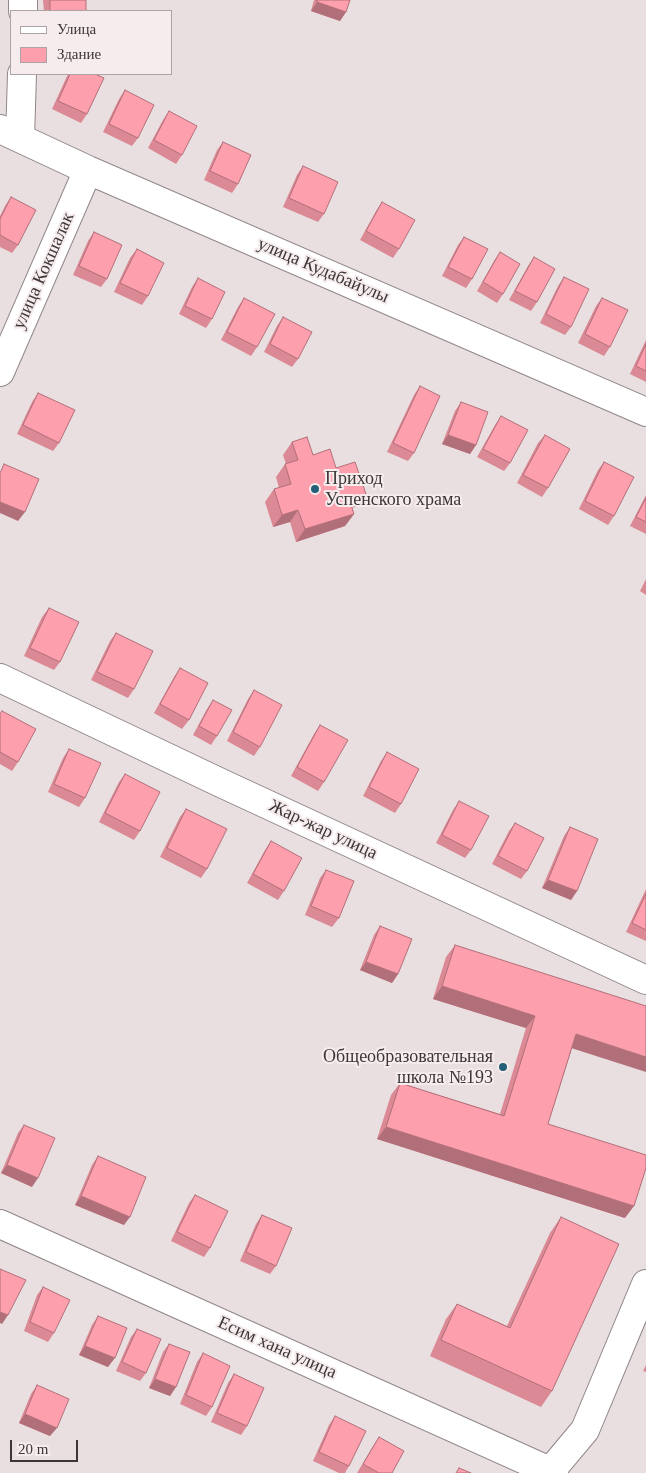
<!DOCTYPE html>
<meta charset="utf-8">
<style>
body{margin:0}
#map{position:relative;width:646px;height:1473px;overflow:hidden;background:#eadfe0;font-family:Georgia,serif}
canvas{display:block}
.legend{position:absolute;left:10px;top:10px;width:162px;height:65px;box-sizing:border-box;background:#f7eced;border:1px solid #aca4a4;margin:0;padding:6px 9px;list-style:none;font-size:15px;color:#3b3737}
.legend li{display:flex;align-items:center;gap:10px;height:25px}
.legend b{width:25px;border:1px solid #aca4a4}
.scale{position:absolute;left:10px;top:1440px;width:68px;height:22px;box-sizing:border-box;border:2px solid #3b3737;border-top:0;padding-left:6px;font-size:15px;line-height:18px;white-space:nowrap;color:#3b3737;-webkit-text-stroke:4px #f7eced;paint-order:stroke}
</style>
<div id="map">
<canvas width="646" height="1473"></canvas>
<ul class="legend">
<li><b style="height:6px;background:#fff"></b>Улица</li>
<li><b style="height:14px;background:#fd9fad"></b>Здание</li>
</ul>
<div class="scale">20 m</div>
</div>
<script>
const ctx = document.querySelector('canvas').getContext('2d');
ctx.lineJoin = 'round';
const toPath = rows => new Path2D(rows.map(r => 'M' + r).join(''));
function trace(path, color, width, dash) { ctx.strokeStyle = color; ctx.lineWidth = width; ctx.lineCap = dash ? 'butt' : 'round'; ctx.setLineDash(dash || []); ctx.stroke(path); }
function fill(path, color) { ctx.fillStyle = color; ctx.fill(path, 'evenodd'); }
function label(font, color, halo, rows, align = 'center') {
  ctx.font = font + ' Georgia,serif'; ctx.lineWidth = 4; ctx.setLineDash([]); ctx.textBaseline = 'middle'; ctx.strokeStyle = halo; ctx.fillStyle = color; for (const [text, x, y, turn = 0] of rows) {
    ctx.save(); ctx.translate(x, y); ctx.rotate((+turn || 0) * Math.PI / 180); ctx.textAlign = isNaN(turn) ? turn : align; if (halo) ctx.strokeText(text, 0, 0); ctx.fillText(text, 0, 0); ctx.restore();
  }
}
const minor = toPath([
 [23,11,23,0],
 [0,129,88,170,646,412],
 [20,138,22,74],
 [0,372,88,170],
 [0,678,221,783,646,980],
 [0,1224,554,1473],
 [549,1473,585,1430,646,1284]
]);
trace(minor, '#908687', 30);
trace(minor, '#fff', 28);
fill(toPath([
 [43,0,86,0,86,11,44,11],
 [314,0,350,0,346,12,340,21,311,11],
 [68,74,95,74,87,114,81,123,52,109],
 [125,90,138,138,132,146,103,132,119,99],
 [169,111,182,155,176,164,148,148,163,120],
 [223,142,238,184,232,193,204,180,217,150],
 [303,166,324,214,318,222,283,207,297,175],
 [11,197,18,245,12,253,0,247,0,216,5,206],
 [382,202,399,249,393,258,360,240,376,211],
 [94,232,107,279,101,287,73,275,88,241],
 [464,237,472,279,466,288,442,276,458,245],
 [137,249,148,296,142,305,114,292,130,258],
 [500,252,503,294,497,303,477,291,494,261],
 [534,257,537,302,531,311,509,300,528,266],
 [564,277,571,327,565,335,540,323,558,286],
 [198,278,212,319,206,328,179,314,192,287],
 [244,298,257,347,251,356,221,340,238,307],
 [602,298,610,347,604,356,578,343,596,306],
 [283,317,298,359,292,367,264,352,277,326],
 [646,340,646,382,630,374],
 [420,386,414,453,408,461,387,452,414,395],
 [38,393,59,443,53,451,17,434,32,402],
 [461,402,476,445,470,454,442,444,455,411],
 [501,416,510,463,504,471,477,457,495,425],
 [545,435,548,488,542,497,517,483,538,443],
 [292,442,336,468,357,506,352,508,354,514,345,526,296,542,290,522,273,527,265,502,274,489,279,488,276,477,285,464,286,464,283,455],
 [604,462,614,516,608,525,579,509,598,470],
 [646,495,646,534,630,526],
 [646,579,646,595,640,591],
 [49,608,60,662,54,670,24,656,42,617],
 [116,633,134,689,128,698,91,680,110,641],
 [180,668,189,720,182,729,154,713,174,677],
 [254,690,260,747,254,756,227,741,248,699],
 [213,700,217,736,211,745,193,735,207,709],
 [0,713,18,762,12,771,0,764],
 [320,725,324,782,318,791,291,776,314,734],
 [69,749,85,798,79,807,48,792,63,758],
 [387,752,401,804,395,813,363,796,381,761],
 [125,774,140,831,134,840,99,822,119,782],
 [459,801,471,850,465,858,436,843,453,810],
 [186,809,207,869,201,878,160,857,180,817],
 [515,823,527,871,521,879,492,864,509,831],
 [570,827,577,891,571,900,542,888,564,836],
 [271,841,284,891,278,900,247,883,265,850],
 [326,870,339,918,332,927,305,915,320,878],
 [646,889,646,941,626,932],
 [380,926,398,974,392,983,360,970,374,935],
 [455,945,572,1048,548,1124,625,1218,377,1139,391,1095,400,1083,500,1114,526,1028,433,999,446,957],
 [24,1125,32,1187,1,1173,18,1133],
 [98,1156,124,1225,75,1205,92,1165],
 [195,1195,210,1248,204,1257,171,1241,189,1203],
 [262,1215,276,1266,270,1274,240,1261,256,1224],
 [561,1217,552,1391,541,1407,430,1356,446,1319,457,1304,507,1326,550,1233],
 [43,1287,54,1333,48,1342,24,1331,37,1295],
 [98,1316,108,1367,79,1355,92,1325],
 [137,1329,146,1373,140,1381,116,1371,131,1337],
 [169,1344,176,1387,170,1396,149,1388,163,1352],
 [203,1353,212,1407,206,1416,180,1404,197,1362],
 [646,1365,646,1372,643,1371],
 [234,1374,247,1426,241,1435,211,1422,228,1383],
 [37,1385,50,1436,19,1423,31,1394],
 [335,1416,349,1466,345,1473,339,1473,313,1461,329,1425],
 [379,1437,392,1473,357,1473,373,1446]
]), '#da8995');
fill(toPath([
 [317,2,346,12,340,21,311,11],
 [448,435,476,445,470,454,442,444],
 [366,494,357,506,340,511,349,499],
 [0,502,25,512,18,521,0,513],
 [298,510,290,522,273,527,282,515],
 [354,514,345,526,296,542,305,529],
 [548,880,577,891,571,900,542,888],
 [366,962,398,974,392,983,360,970],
 [442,986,535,1016,526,1028,433,999],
 [576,1034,646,1057,646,1072,568,1047],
 [386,1127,634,1206,625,1218,377,1139],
 [7,1165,38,1178,32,1187,1,1173],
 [81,1196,130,1217,124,1225,75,1205],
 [0,1312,8,1315,2,1324,0,1323],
 [85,1346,115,1358,108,1367,79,1355],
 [155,1379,176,1387,170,1396,149,1388],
 [25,1414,57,1428,50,1436,19,1423]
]), '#b16f79');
const building = toPath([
 [50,0,86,0,86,11,50,11,50,0],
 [317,0,350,0,346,12,317,2,317,0],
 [70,74,95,74,104,78,87,114,58,101,70,74],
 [125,90,154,105,138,138,109,124,125,90],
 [169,111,197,126,182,155,154,140,169,111],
 [223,142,251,155,238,184,210,171,223,142],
 [303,166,338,182,324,214,289,198,303,166],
 [11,197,36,210,18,245,0,235,0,219,11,197],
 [382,202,415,220,399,249,366,231,382,202],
 [94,232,122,245,107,279,79,266,94,232],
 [464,237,488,249,472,279,448,267,464,237],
 [137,249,164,263,148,296,120,283,137,249],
 [500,252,520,264,503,294,483,282,500,252],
 [534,257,555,269,537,302,515,291,534,257],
 [564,277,589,289,571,327,546,314,564,277],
 [198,278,225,292,212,319,185,306,198,278],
 [244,298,275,314,257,347,227,332,244,298],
 [602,298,628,310,610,347,585,334,602,298],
 [283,317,312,332,298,359,270,344,283,317],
 [646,344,646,371,636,366,646,344],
 [420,386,440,396,414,453,393,443,420,386],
 [38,393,75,410,59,443,23,425,38,393],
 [461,402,488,412,476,445,448,435,461,402],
 [501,416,528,430,510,463,483,449,501,416],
 [545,435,570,449,548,488,523,475,545,435],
 [307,437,313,455,330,449,336,468,355,462,366,494,349,499,354,514,305,529,298,510,282,515,274,489,291,484,285,464,298,460,292,442,307,437],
 [604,462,634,477,614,516,585,501,604,462],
 [4,464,39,479,25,512,0,502,0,473,4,464],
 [646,498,646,522,636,517,646,498],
 [49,608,79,622,60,662,30,648,49,608],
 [116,633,153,651,134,689,97,672,116,633],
 [180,668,208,683,189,720,160,704,180,668],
 [254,690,282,705,260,747,233,732,254,690],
 [213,700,232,710,217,736,199,726,213,700],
 [2,711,36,729,18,762,0,752,0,714,2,711],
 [320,725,348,740,324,782,297,767,320,725],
 [69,749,101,763,85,798,54,784,69,749],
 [387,752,419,769,401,804,369,787,387,752],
 [125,774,160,792,140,831,105,813,125,774],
 [459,801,489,816,471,850,442,835,459,801],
 [186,809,227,829,207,869,167,848,186,809],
 [515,823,544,838,527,871,498,856,515,823],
 [570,827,598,839,577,891,548,880,570,827],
 [271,841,302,858,284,891,253,874,271,841],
 [326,870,354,881,339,918,311,906,326,870],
 [646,894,646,930,632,923,646,894],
 [380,926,412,939,398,974,366,962,380,926],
 [455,945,646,1006,646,1057,576,1034,548,1124,646,1155,646,1168,634,1206,386,1127,400,1083,504,1116,535,1016,442,986,455,945],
 [24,1125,55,1138,38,1178,7,1165,24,1125],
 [98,1156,146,1177,130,1217,81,1196,98,1156],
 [195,1195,228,1211,210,1248,177,1232,195,1195],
 [262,1215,292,1228,276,1266,246,1252,262,1215],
 [561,1217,619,1244,552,1391,441,1340,457,1304,510,1328,561,1217],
 [0,1269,26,1280,8,1315,0,1312,0,1269],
 [43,1287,70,1300,54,1333,30,1322,43,1287],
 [98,1316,127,1328,115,1358,85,1346,98,1316],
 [137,1329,161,1339,146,1373,122,1362,137,1329],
 [169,1344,190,1352,176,1387,155,1379,169,1344],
 [203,1353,230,1366,212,1407,186,1395,203,1353],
 [234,1374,264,1388,247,1426,217,1413,234,1374],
 [37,1385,69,1399,57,1428,25,1414,37,1385],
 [335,1416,366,1431,349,1466,319,1452,335,1416],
 [379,1437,404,1451,392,1473,379,1473,363,1464,379,1437],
 [459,1468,471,1473,456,1473,459,1468]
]);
fill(building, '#fd9fad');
trace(building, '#b16f79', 1);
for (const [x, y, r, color] of [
 [315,489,5,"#245f77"],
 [503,1067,5,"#245f77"]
]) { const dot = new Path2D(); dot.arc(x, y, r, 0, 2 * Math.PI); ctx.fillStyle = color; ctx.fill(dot); trace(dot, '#f7eced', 2); }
label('18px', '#3b3737', '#f7eced', [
 ["улица Кокшалак",44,271,-66],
 ["улица Кудабайулы",323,271,23],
 ["Жар-жар улица",323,830,25],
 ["Есим хана улица",277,1348,24]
]);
label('18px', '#3b3737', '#f7eced', [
 ["Приход",325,479],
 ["Успенского храма",325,500],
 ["Общеобразовательная",493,1057,"right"],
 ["школа №193",493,1078,"right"]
], 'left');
</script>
